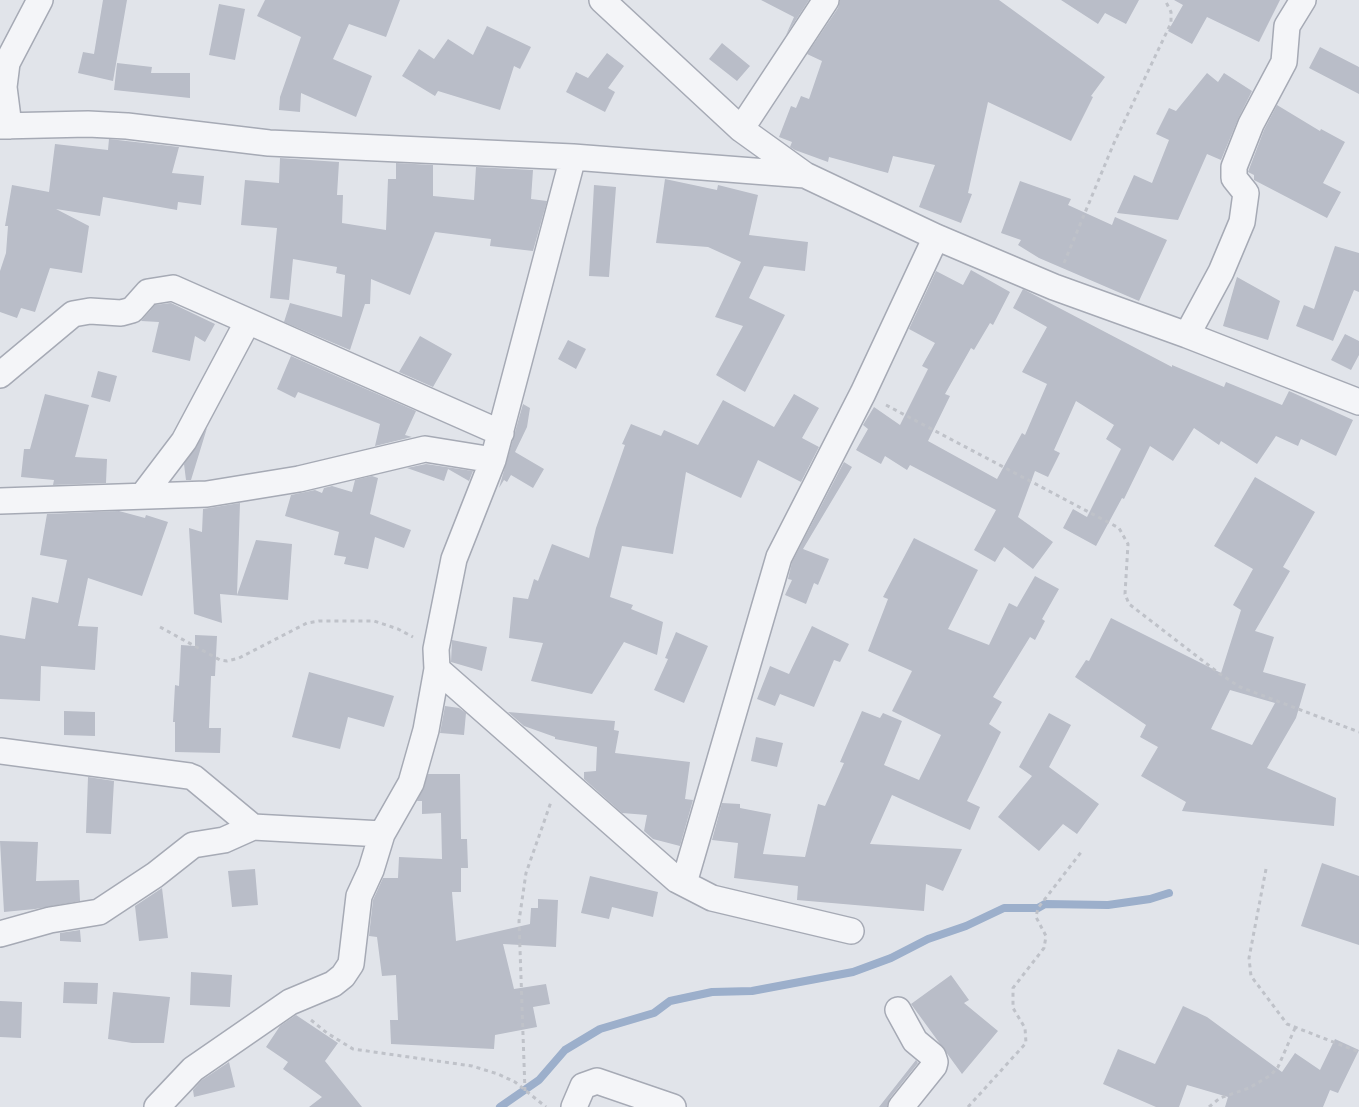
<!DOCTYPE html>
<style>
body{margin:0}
canvas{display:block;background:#e1e4ea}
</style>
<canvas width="1359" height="1107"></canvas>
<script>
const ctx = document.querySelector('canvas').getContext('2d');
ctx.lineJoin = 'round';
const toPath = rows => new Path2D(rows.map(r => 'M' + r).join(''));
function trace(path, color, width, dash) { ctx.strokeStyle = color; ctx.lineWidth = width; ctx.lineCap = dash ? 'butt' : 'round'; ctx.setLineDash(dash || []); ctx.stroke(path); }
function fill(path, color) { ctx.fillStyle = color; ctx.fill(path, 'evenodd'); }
trace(toPath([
 [500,1107,539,1080,565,1050,600,1029,654,1013,670,1001,712,992,752,991,853,972,891,958,928,939,966,926,1004,908,1038,908,1045,904,1108,905,1150,899,1169,893]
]), '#9cafcb', 8);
fill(toPath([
 [103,0,127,0,113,81,78,73,83,52,94,54],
 [265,0,400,0,386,37,349,24,333,59,372,76,356,117,301,93,300,112,279,110,280,97,301,37,257,16],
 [761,0,809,0,786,35,794,17],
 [840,0,999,0,1105,77,1091,96,1093,97,1071,141,988,102,968,193,972,194,961,223,919,207,935,165,893,156,888,173,829,157,828,162,795,150,790,147,792,142,779,137,791,106,796,108,801,96,809,99,822,61,807,54,838,8],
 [1061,0,1139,0,1126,24,1105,13,1098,24],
 [1174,0,1280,0,1259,42,1207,17,1192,44,1168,31,1183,5],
 [219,4,245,9,235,60,209,55],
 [487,26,531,47,520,69,514,66,500,110,438,91,435,96,402,76,419,49,434,59,448,39,473,55],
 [722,43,750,66,737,81,709,59],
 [1320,47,1359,67,1359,94,1309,68],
 [607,53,624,66,608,88,615,92,605,112,566,92,576,72,588,78],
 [117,63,152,67,151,73,190,73,190,98,114,90],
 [1207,73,1218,82,1224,73,1252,91,1238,119,1221,160,1207,154,1178,220,1117,213,1134,175,1152,183,1169,140,1156,134,1169,108,1176,111],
 [1277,105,1320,131,1321,129,1345,142,1323,183,1341,192,1327,218,1254,180,1254,175,1248,172,1264,130],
 [109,139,179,147,172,173,204,176,201,205,178,202,177,210,103,197,100,216,56,209,89,226,82,273,50,268,35,312,21,308,17,318,0,312,0,271,6,253,8,226,5,226,12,185,49,192,55,144,108,150],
 [280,158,339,162,337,195,343,195,342,223,386,230,388,179,396,179,396,163,433,165,433,196,474,200,476,167,533,170,531,199,547,201,533,251,490,246,491,239,435,232,410,295,371,279,370,304,365,304,350,350,284,322,290,303,342,317,345,275,336,273,337,267,293,259,289,300,270,298,277,228,241,225,245,180,279,183],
 [665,179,717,190,718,185,758,195,749,235,808,242,805,271,764,266,749,298,785,315,745,392,716,375,743,326,715,317,741,262,708,247,656,243],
 [1020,181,1071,199,1068,205,1112,225,1115,217,1167,240,1139,301,1039,258,1018,245,1021,240,1001,233],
 [594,185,616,187,609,277,589,276],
 [1335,246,1359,253,1359,292,1354,290,1333,341,1296,326,1304,305,1314,309],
 [971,270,1010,292,993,325,990,323,974,350,971,348,945,394,950,396,928,441,997,479,1022,433,1025,435,1047,384,1022,372,1047,327,1013,308,1023,289,1172,367,1172,365,1224,387,1226,382,1282,405,1289,391,1353,420,1336,456,1301,439,1298,446,1276,436,1257,464,1221,441,1219,445,1194,428,1173,461,1150,446,1124,499,1122,498,1096,546,1063,528,1073,509,1087,517,1121,449,1106,439,1114,425,1076,401,1054,450,1060,453,1048,477,1035,471,1018,517,1053,542,1033,569,1004,547,995,562,974,550,996,510,910,465,907,470,885,456,881,464,856,450,868,429,863,425,874,407,900,425,928,369,922,366,935,343,909,329,936,271,963,285],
 [1237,277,1280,301,1268,340,1223,326],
 [171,303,215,324,205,342,195,336,190,361,152,352,159,322,141,321,155,305],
 [1345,334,1359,341,1359,355,1351,370,1331,360],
 [420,336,452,354,433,387,399,372],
 [568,340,586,349,576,369,558,359],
 [291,356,416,411,405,435,412,437,375,446,380,424,298,392,295,398,277,389],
 [98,371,117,376,110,402,91,397],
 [45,394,89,405,75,457,107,459,106,483,53,485,54,480,21,477,24,449,30,449],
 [794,394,819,408,802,438,819,447,801,482,758,460,741,498,686,472,673,554,622,546,610,597,633,605,631,609,663,622,657,655,624,642,592,694,531,681,543,643,509,638,513,597,528,599,534,579,538,581,552,544,589,558,596,528,625,445,622,444,631,424,661,436,664,430,698,445,723,400,774,427],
 [523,404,530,408,527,427,515,452,544,469,533,488,511,475,507,482,504,480,499,488],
 [207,428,191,480,186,480,184,464],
 [844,462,852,467,803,549,829,559,818,585,814,583,806,604,785,595,792,580,788,579,792,562],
 [426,464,473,471,469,481,448,469,444,481,407,468],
 [372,476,378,478,370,514,411,530,404,548,375,537,368,569,344,564,346,557,334,555,339,532,285,516,291,495,315,490,322,493,324,488,332,486,352,492,355,480],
 [1255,477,1315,512,1283,567,1290,571,1255,631,1274,637,1263,672,1306,684,1296,718,1267,768,1336,798,1334,826,1182,811,1186,802,1141,776,1158,747,1140,737,1146,725,1075,677,1086,660,1089,661,1111,618,1221,673,1241,610,1233,605,1253,569,1214,546],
 [1230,690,1275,703,1252,745,1211,729],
 [240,503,237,595,256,540,292,544,288,600,220,594,222,623,194,614,189,528,202,532,203,509],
 [119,511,145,518,146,515,168,522,142,596,88,578,78,626,98,627,95,670,41,666,40,701,0,699,0,635,25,639,32,597,58,603,67,560,40,555,47,514],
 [914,538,978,570,948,629,989,645,1009,603,1017,607,1035,576,1059,589,1042,619,1045,621,1035,640,1030,637,993,697,1002,702,989,724,1001,732,967,801,980,807,970,830,892,795,870,844,962,849,943,891,926,884,924,911,797,900,798,886,734,878,738,843,712,840,722,803,740,804,740,808,771,814,763,854,805,857,818,804,825,806,844,763,840,762,862,711,880,718,883,713,902,721,884,765,919,780,941,735,892,711,912,671,868,651,888,599,883,597],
 [812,626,849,644,840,662,834,660,814,707,780,694,775,706,757,699,770,666,789,674],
 [676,632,708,646,684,703,654,690,668,659,665,658],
 [195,635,217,636,215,676,211,676,209,728,221,728,220,753,175,752,175,722,173,722,175,685,179,686,181,645,195,646],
 [452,640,487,647,482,671,451,662],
 [309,672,394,696,384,727,348,717,340,749,292,737],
 [445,706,459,708,466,713,464,735,440,733],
 [64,711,95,712,95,736,64,735],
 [508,712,615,721,614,730,619,731,615,753,690,762,685,799,693,800,680,846,653,839,644,831,647,815,622,813,584,779,584,772,596,771,597,747,555,739,555,737,524,726],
 [1049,713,1071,725,1049,767,1099,804,1077,834,1063,824,1039,851,998,817,1032,776,1019,767],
 [756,737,783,743,777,767,751,761],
 [428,774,460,774,461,839,467,839,468,868,461,868,461,892,452,892,456,941,530,924,531,908,538,908,538,899,558,900,556,947,503,944,514,989,546,984,550,1004,533,1007,537,1027,495,1035,494,1049,391,1044,390,1020,398,1020,396,975,382,976,377,937,369,936,373,900,383,878,398,878,399,857,442,859,441,813,422,814,422,801,417,801],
 [88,777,114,781,111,834,86,833],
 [0,841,38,842,36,881,79,880,80,901,35,909,4,912],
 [1322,863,1359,876,1359,945,1301,926],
 [255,869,258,905,232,907,228,871],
 [590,876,658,892,653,917,612,907,609,919,581,913],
 [162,888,168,938,139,941,135,906],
 [80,930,81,942,60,941,60,933],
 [191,972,232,975,230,1007,190,1005],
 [951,975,969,1000,964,1003,998,1031,962,1074,911,1004],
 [64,982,98,983,97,1004,63,1003],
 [113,992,170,997,164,1043,132,1043,108,1039],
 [0,1001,22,1002,21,1038,0,1037],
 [1183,1006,1207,1017,1282,1072,1295,1053,1320,1070,1335,1039,1359,1050,1338,1093,1330,1090,1323,1107,1225,1107,1228,1097,1187,1085,1179,1107,1156,1107,1103,1084,1118,1049,1155,1064],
 [296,1015,338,1043,325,1061,362,1107,309,1107,322,1097,283,1069,288,1062,266,1047,280,1026],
 [916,1060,918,1063,890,1098,887,1107,879,1107],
 [229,1062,235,1087,194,1097,193,1090,202,1080]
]), '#b9bdc8');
const minor = toPath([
 [602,0,741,129,805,175,936,237,1054,287,1187,335,1359,402],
 [0,126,88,124,127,126,269,143,573,157,805,175],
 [9,126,4,87,7,63,40,0],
 [741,129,826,0],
 [1187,335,1221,272,1242,222,1246,193,1234,178,1234,167,1251,124,1284,62,1287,26,1303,0],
 [0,375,73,314,90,311,121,313,132,310,148,292,173,288,501,433],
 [143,495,184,441,248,321],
 [0,501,207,494,299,479,425,449,493,460],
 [437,669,677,880,712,898,851,931],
 [0,751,189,776,194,778,253,827],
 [684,883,779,557,863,393,936,237],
 [0,934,50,920,99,912,155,875,193,845,224,840,253,827,382,834,411,783,426,730,437,669,436,649,454,559,493,460,573,157],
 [898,1010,915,1041,933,1056,935,1062,934,1066,901,1107],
 [157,1107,193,1069,290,1002,333,984,343,976,351,964,359,896,371,870,382,834],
 [574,1107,583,1086,597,1081,673,1107]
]);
trace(minor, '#a6aab5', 28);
trace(toPath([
 [1064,263,1114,143,1171,23,1171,12,1165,0],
 [886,405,1119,528,1128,544,1125,594,1129,604,1220,674,1240,687,1359,732],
 [160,627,220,660,227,661,239,658,307,623,319,621,374,621,398,629,413,637],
 [1266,869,1249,958,1251,976,1287,1024,1359,1052],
 [311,1020,327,1033,353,1049,472,1066,498,1074,515,1082,546,1107],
 [525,1091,519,921,526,873,551,802],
 [968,1107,1026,1043,1025,1028,1013,1008,1013,988,1044,948,1046,936,1036,917,1038,908,1082,851],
 [1209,1107,1220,1098,1249,1088,1271,1075,1278,1067,1295,1028]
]), '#bfc2c9', 3, [4, 4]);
trace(minor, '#f4f5f8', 25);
</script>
